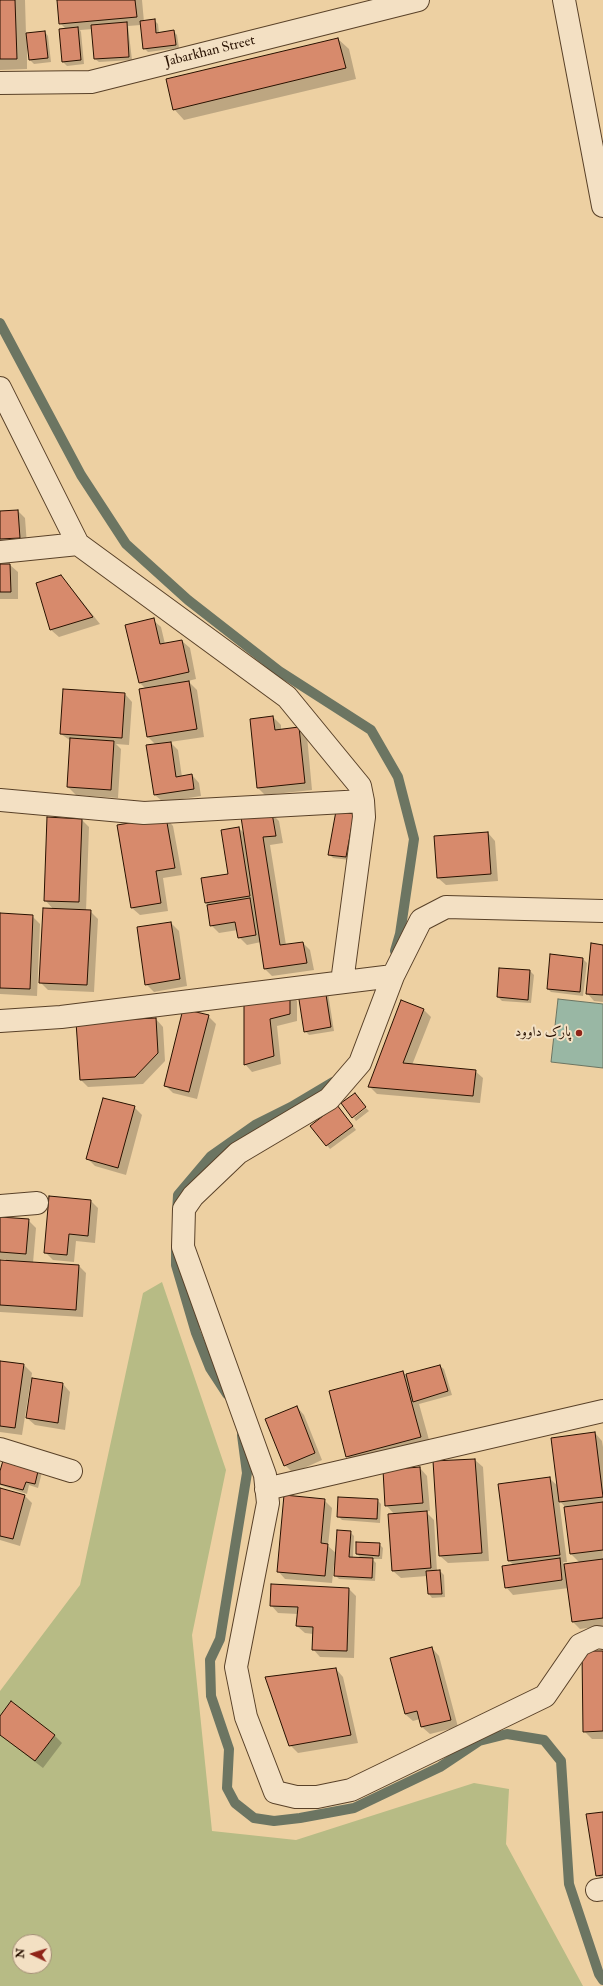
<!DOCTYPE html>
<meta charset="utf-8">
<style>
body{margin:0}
#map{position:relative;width:603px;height:1986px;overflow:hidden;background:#edd0a2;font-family:"IM FELL Double Pica",serif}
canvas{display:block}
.north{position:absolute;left:12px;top:1934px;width:40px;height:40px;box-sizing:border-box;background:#f3e0c3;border:1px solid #a28d75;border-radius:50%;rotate:274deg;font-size:11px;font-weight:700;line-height:16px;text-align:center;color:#281100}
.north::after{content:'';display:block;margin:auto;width:14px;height:18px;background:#8f2418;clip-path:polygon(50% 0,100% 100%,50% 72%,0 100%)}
</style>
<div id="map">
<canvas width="603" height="1986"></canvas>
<div class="north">N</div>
</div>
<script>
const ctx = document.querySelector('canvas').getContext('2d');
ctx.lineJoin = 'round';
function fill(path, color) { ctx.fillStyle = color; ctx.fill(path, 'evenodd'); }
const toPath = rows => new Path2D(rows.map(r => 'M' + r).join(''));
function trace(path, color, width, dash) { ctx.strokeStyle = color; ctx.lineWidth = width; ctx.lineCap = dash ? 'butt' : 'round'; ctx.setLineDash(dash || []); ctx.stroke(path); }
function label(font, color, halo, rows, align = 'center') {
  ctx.font = font + ' "IM FELL Double Pica",Amiri,serif'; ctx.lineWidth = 4; ctx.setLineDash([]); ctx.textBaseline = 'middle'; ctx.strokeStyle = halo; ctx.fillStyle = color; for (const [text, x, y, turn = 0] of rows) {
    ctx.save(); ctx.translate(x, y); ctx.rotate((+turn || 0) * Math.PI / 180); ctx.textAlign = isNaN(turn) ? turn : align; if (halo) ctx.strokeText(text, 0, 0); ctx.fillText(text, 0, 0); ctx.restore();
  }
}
fill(toPath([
 [162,1282,226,1470,192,1635,212,1831,296,1840,474,1783,509,1789,506,1844,583,1986,0,1986,0,1691,80,1585,143,1293],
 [20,1942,44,1942,44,1966,20,1966]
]), '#b7bb85');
const water = toPath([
 [558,999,603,1004,603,1068,551,1062,558,999]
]);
fill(water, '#99b7a4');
trace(water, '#6c7562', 1);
fill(toPath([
 [0,0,25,0,26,34,45,32,48,36,51,62,34,64,30,60,28,45,27,45,27,69,0,70],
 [58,0,142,0,144,22,154,20,158,24,159,33,173,31,177,35,179,48,148,52,144,48,141,25,128,26,132,60,99,62,95,59,93,29,80,30,81,32,84,64,67,66,63,62,60,29,66,29,60,23],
 [338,39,349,49,356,79,184,120,174,109],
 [18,511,25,518,27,545,0,547,0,512],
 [0,565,10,565,18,572,18,599,0,599],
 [61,576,68,584,100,624,59,637,51,630,37,584],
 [153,620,161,627,165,644,182,641,190,648,196,679,188,681,197,690,204,737,170,742,178,750,182,777,192,775,199,783,201,796,163,802,155,795,156,745,148,737,146,689,140,683],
 [125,694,132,702,129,745,116,744,121,749,118,798,76,795,68,787,71,741,61,734],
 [273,717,281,725,281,731,299,729,307,736,312,790,265,795,258,788],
 [272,814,279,821,283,843,270,845,286,945,303,943,310,950,314,970,272,976,265,969,261,942,247,945,239,937,238,930,219,933,211,925,206,903,229,875,239,828,245,834],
 [353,815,350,860,333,858,329,854],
 [166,818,173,826,182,875,163,878,168,911,140,915,132,908,119,826],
 [82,820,89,827,86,911,90,911,98,919,94,992,48,990,40,982,54,910,45,900],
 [488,833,495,841,498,881,446,885,438,878],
 [0,914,32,916,40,924,37,996,0,994],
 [171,923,179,931,187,986,154,992,146,984],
 [603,946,603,1002,594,1001,587,993],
 [583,959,587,963,583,996,551,992,548,989],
 [500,969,530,971,534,975,531,1003,502,1001,498,997],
 [289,993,297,1001,297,1021,277,1026,281,1064,252,1072,245,1064,245,1001],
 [299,993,328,993,334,1031,309,1035,305,1031],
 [423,1009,431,1017,412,1065,475,1071,483,1078,480,1103,377,1094,370,1087],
 [208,1016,216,1024,197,1099,173,1093,165,1085],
 [156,1019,163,1027,165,1061,143,1084,88,1087,81,1080],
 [134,1107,142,1115,126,1175,95,1166,88,1159],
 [366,1108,369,1111,356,1121,354,1118],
 [341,1110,356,1130,330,1149,312,1126],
 [91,1201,98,1208,95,1243,76,1241,74,1262,53,1260,45,1252],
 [0,1218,28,1220,36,1228,33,1263,79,1266,86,1273,83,1317,0,1312,0,1261,5,1261,6,1259,0,1259],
 [0,1362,24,1365,32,1373,22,1435,0,1432],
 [440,1366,444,1369,452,1395,419,1404,431,1447,358,1467,347,1456,403,1372,406,1375],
 [63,1384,70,1392,65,1430,35,1425,27,1418],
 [297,1407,304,1415,322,1460,293,1473,285,1465],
 [595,1433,602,1441,603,1447,603,1626,580,1629,573,1622,569,1588,513,1595,506,1587,514,1565,509,1561,549,1478,559,1487],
 [559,1500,566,1508,571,1554,580,1563,565,1565,563,1562,567,1562],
 [475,1460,483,1467,489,1561,448,1563,440,1556,434,1462],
 [420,1468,427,1476,430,1511,425,1511,434,1520,437,1571,440,1571,444,1575,445,1597,432,1598,429,1594,427,1576,401,1578,393,1571,395,1515,386,1505],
 [42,1472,38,1488,29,1485,27,1494,0,1485,0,1474],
 [0,1489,25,1496,32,1503,20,1546,0,1540],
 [324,1500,332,1508,328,1546,337,1554,350,1532,354,1536,353,1558,361,1558,357,1554,357,1543,379,1544,383,1548,382,1559,372,1559,376,1563,375,1581,339,1579,335,1575,336,1565,334,1565,332,1583,285,1579,278,1571],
 [377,1500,381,1504,380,1523,342,1520,338,1516],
 [349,1589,356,1596,354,1658,320,1657,313,1649,313,1634,305,1633,297,1626,298,1614,278,1613,271,1605],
 [432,1648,439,1656,458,1727,430,1734,422,1727,420,1719,413,1721,405,1714],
 [603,1652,603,1739,592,1739,584,1731],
 [336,1669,343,1677,358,1743,298,1753,290,1745],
 [0,1718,54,1735,62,1743,43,1768,0,1735],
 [603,1813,603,1881,597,1875]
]), '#0003');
trace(toPath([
 [0,323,81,475,126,544,188,600,279,671,371,730,398,777,414,839,400,934,395,951],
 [177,1213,178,1195,211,1156,255,1125,291,1107,333,1082],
 [176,1247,176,1265,196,1333,210,1368,227,1394],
 [242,1435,247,1473,220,1639,210,1660,211,1696,229,1749,227,1788,235,1803,254,1818,274,1821,300,1818,354,1808,440,1767,479,1741,507,1734,544,1740,561,1761,569,1884,599,1974,603,1980]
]), '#6c7562', 10);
const building = toPath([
 [0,0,15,0,17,59,0,59,0,0],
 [57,0,135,0,137,17,59,24,57,0],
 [155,19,156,33,174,30,176,45,143,49,140,21,155,19],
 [127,22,129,57,94,59,91,25,127,22],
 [78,27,81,60,62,62,59,29,78,27],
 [45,31,48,58,29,60,26,33,45,31],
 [338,38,346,68,173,110,166,79,338,38],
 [18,510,20,538,0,539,0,511,18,510],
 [0,564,10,564,11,592,0,592,0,564],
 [61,575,93,617,50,630,36,583,61,575],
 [154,618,160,644,182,640,189,672,139,683,125,625,154,618],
 [189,681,197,729,147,737,139,689,189,681],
 [63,689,125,693,122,738,60,734,63,689],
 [273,716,275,730,299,727,305,783,257,788,250,719,273,716],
 [70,738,114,741,111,790,67,787,70,738],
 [171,742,176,777,192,774,194,789,154,795,146,745,171,742],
 [336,811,354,814,346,857,328,855,336,811],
 [272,813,276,836,263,837,280,945,303,942,307,963,264,969,241,817,272,813],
 [47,817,82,819,79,902,44,901,47,817],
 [166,817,175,868,156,871,161,903,131,908,117,825,166,817],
 [239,827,250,896,205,903,201,878,228,874,221,830,239,827],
 [488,832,491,874,437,878,434,836,488,832],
 [250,898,256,935,238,938,235,922,210,926,207,905,250,898],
 [43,908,91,910,87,985,39,983,43,908],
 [0,913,33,915,30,989,0,988,0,913],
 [171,922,180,979,145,985,137,927,171,922],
 [591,943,603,945,603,995,586,994,591,943],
 [550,954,583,958,580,992,547,989,550,954],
 [499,968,530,970,528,1000,497,997,499,968],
 [325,988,331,1027,304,1032,298,993,325,988],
 [290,992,290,1014,270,1019,274,1056,244,1065,244,1000,290,992],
 [401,1000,424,1009,403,1063,476,1070,473,1096,368,1087,401,1000],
 [183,1009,209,1015,189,1092,164,1086,183,1009],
 [156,1018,158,1053,135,1077,80,1080,76,1022,156,1018],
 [355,1093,366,1107,352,1118,341,1103,355,1093],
 [103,1098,135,1106,118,1168,86,1159,103,1098],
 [337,1105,353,1126,326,1146,310,1126,337,1105],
 [49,1196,91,1200,88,1236,69,1234,67,1255,44,1253,49,1196],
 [0,1217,29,1219,26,1254,0,1252,0,1217],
 [0,1260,79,1265,76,1310,0,1305,0,1260],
 [0,1361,24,1364,15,1428,0,1426,0,1361],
 [440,1365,448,1391,413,1402,406,1374,440,1365],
 [403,1371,421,1437,346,1457,329,1391,403,1371],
 [32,1378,63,1383,58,1423,26,1418,32,1378],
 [297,1406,315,1453,284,1466,265,1419,297,1406],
 [595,1432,603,1497,559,1502,551,1438,595,1432],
 [4,1457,39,1467,35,1484,26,1482,23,1490,0,1484,0,1471,4,1457],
 [475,1459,482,1553,439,1556,433,1461,475,1459],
 [420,1467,423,1503,385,1506,383,1470,420,1467],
 [550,1477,560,1555,508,1561,498,1484,550,1477],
 [0,1488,25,1495,13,1539,0,1536,0,1488],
 [284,1495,325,1499,321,1543,328,1544,325,1576,277,1572,284,1495],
 [338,1497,378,1499,377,1519,337,1517,338,1497],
 [603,1502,603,1550,570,1554,564,1507,603,1502],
 [427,1511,431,1568,392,1571,388,1514,427,1511],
 [337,1530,351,1531,349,1557,373,1558,372,1578,334,1576,337,1530],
 [356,1542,380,1543,379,1556,356,1554,356,1542],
 [560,1558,562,1580,505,1588,502,1566,560,1558],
 [603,1559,603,1618,572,1622,564,1564,603,1559],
 [440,1570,442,1594,428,1594,426,1571,440,1570],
 [271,1584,349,1588,347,1651,312,1650,313,1627,296,1626,298,1607,270,1606,271,1584],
 [432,1647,451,1720,421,1727,417,1711,405,1714,390,1658,432,1647],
 [582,1651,603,1651,603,1731,583,1732,582,1651],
 [336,1668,351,1735,289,1746,265,1677,336,1668],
 [11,1701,55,1735,35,1761,0,1735,0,1716,11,1701],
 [603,1812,603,1875,596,1876,586,1814,603,1812]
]);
fill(building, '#d78a6c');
trace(building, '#281100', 1);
const minor = toPath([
 [564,0,603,206],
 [0,83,91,82,418,0],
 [0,388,78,544,287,697,360,786,363,801,364,817,342,982],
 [0,552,78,544],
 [0,800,144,813,363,801],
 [603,911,446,907,421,920,393,976,360,1063,329,1099,238,1153,193,1196,184,1209,183,1247,265,1475,268,1503,236,1667,246,1717,275,1792,296,1797,317,1797,351,1790,545,1696,580,1645,597,1637,603,1638],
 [0,1021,61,1017,393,976],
 [0,1206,37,1203],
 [0,1449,71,1471],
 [266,1489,603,1411],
 [597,1890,603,1889]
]);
trace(minor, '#594128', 24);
trace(minor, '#f3e0c3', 22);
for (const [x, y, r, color] of [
 [579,1033,4,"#8f2418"]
]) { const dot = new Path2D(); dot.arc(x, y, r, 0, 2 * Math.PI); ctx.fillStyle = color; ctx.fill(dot); trace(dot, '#f3e0c3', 1.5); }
label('14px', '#281100', '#f3e0c3', [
 ["Jabarkhan Street",210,52,-14]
]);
label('14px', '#281100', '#f3e0c3', [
 ["پارک داوود",571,1033]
], 'right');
</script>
